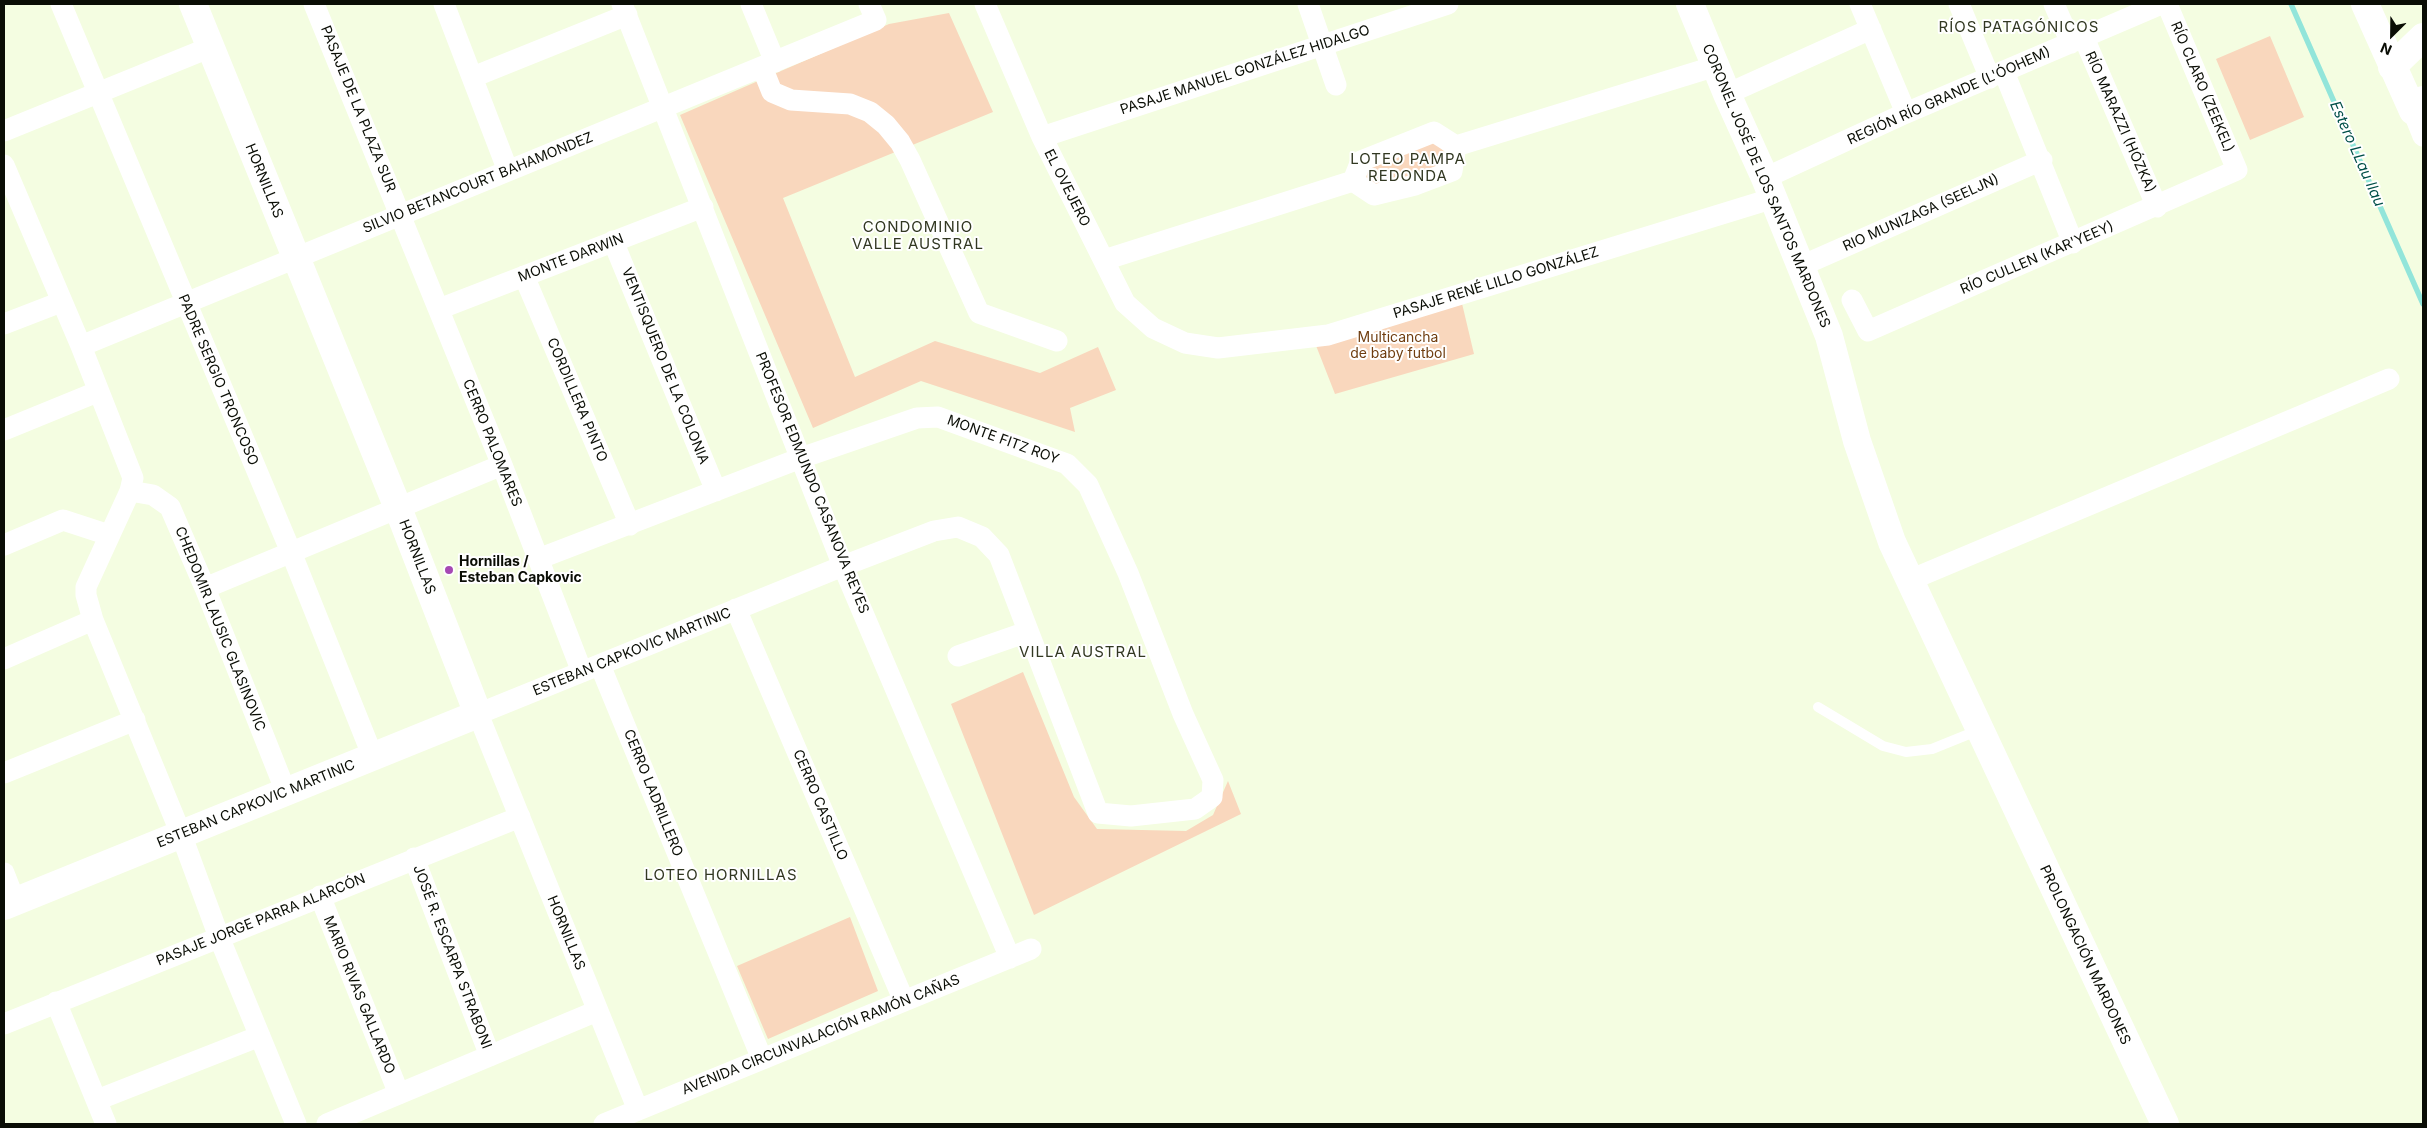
<!DOCTYPE html>
<meta charset="utf-8">
<style>
body{margin:0}
#map{position:relative;width:2427px;height:1128px;overflow:hidden;background:#f4fde1;font-family:Inter,sans-serif}
canvas{display:block}
.frame{position:absolute;inset:0;border:5px solid #0a0d05;pointer-events:none}
.north{position:absolute;left:2367px;top:10px;width:50px;height:50px;-webkit-text-stroke:4px #fff;paint-order:stroke;rotate:203deg;font-size:14px;font-weight:700;line-height:20px;text-align:center;color:#0a0d05}
.north::after{content:'';display:block;margin:auto;width:18px;height:22px;background:#0a0d05;clip-path:polygon(50% 0,100% 100%,50% 72%,0 100%)}
</style>
<div id="map">
<canvas width="2427" height="1128"></canvas>
<div class="frame"></div>
<div class="north">N</div>
</div>
<script>
const ctx = document.querySelector('canvas').getContext('2d');
ctx.lineJoin = 'round';
function fill(path, color) { ctx.fillStyle = color; ctx.fill(path, 'evenodd'); }
const toPath = rows => new Path2D(rows.map(r => 'M' + r).join(''));
function trace(path, color, width, dash) { ctx.strokeStyle = color; ctx.lineWidth = width; ctx.lineCap = dash ? 'butt' : 'round'; ctx.setLineDash(dash || []); ctx.stroke(path); }
function label(font, color, halo, rows, align = 'center') {
  ctx.font = font + ' Inter,sans-serif'; ctx.lineWidth = 4; ctx.setLineDash([]); ctx.textBaseline = 'middle'; ctx.strokeStyle = halo; ctx.fillStyle = color; for (const [text, x, y, turn = 0] of rows) {
    ctx.save(); ctx.translate(x, y); ctx.rotate((+turn || 0) * Math.PI / 180); ctx.textAlign = isNaN(turn) ? turn : align; if (halo) ctx.strokeText(text, 0, 0); ctx.fillText(text, 0, 0); ctx.restore();
  }
}
fill(toPath([
 [949,13,993,112,783,198,855,377,935,341,1040,373,1098,347,1116,390,1070,408,1075,432,921,381,813,428,680,115,889,24],
 [2270,36,2304,117,2250,140,2216,59],
 [1433,141,1449,156,1443,168,1382,190,1366,178,1369,163],
 [1460,295,1474,354,1335,394,1315,343],
 [1023,672,1074,797,1097,829,1186,831,1213,815,1228,781,1241,814,1034,915,951,704],
 [850,917,878,991,768,1039,737,966]
]), '#f9d7bd');
trace(toPath([
 [2291,4,2423,304]
]), '#92e5da', 5.5);
trace(toPath([
 [1818,707,1883,746,1906,752,1932,749,1979,730]
]), '#fff', 10);
trace(toPath([
 [61,4,291,552,373,757],
 [314,4,502,465,582,672],
 [444,4,508,171],
 [622,4,843,566,1010,958],
 [751,4,775,62],
 [985,4,1042,137,1125,303,1153,328,1185,343,1218,348,1328,335,1774,198],
 [1308,4,1336,85],
 [1860,4,1906,113],
 [1959,4,1990,78],
 [2054,4,2071,43],
 [2084,38,2157,207],
 [762,67,772,92,791,100,850,104,870,112,886,125,900,142,910,160,979,313,1057,341],
 [2004,72,2073,243],
 [473,77,627,15],
 [1727,94,1871,29],
 [2413,111,2423,136],
 [4,131,211,47],
 [1042,137,1448,4],
 [1456,146,1716,66],
 [4,165,81,346,133,478,130,491,86,587,86,595,93,620,181,834,219,937,296,1124],
 [1765,178,1906,113,2161,4],
 [613,241,716,491],
 [1104,260,1353,181,1374,195,1415,185,1452,171,1456,146,1434,132,1361,161,1353,181],
 [1801,266,2042,160],
 [524,276,630,525],
 [1852,300,1868,331,2237,170,2167,4],
 [439,309,703,207],
 [4,324,61,302],
 [81,346,876,20,869,4],
 [4,430,97,392],
 [130,491,153,495,170,507,205,588,286,792],
 [4,545,63,520,109,535],
 [538,559,801,458,917,418,938,417,1067,464,1088,485,1128,573,1183,714,1213,780,1212,797,1195,809,1131,816,1098,813,999,555,982,537,958,527,934,531,843,566,478,714,638,1110],
 [1910,580,2389,379],
 [205,588,502,465],
 [736,609,904,1001],
 [958,656,1027,632],
 [4,659,93,620],
 [600,665,762,1059],
 [4,773,135,720],
 [414,858,490,1056],
 [4,873,15,901],
 [320,896,399,1094],
 [56,1002,106,1124],
 [4,1024,520,817],
 [97,1100,260,1036],
 [327,1124,597,1011],
 [604,1124,1031,949]
]), '#fff', 21);
trace(toPath([
 [1690,4,1727,94,1765,178,1829,336,1857,441,1892,542,2165,1124],
 [2365,4,2413,111,2423,100],
 [2392,67,2423,37],
 [4,906,478,714,398,508,193,4]
]), '#fff', 28);
for (const [x, y, r, color] of [
 [449,570,5,"#a649b3"]
]) { const dot = new Path2D(); dot.arc(x, y, r, 0, 2 * Math.PI); ctx.fillStyle = color; ctx.fill(dot); trace(dot, '#fff', 2); }
label('14px', '#0a0d05', '#fff', [
 ["PASAJE MANUEL GONZÁLEZ HIDALGO",1245,70,-18],
 ["RÍO CLARO (ZEEKEL)",2202,87,67],
 ["REGIÓN RÍO GRANDE (L'ÓOHEM)",1949,96,-24],
 ["PASAJE DE LA PLAZA SUR",358,109,68],
 ["RÍO MARAZZI (HÓZKA)",2120,122,66],
 ["HORNILLAS",264,181,68],
 ["SILVIO BETANCOURT BAHAMONDEZ",478,183,-22],
 ["CORONEL JOSÉ DE LOS SANTOS MARDONES",1766,186,67],
 ["EL OVEJERO",1067,188,63],
 ["RIO MUNIZAGA (SEELJN)",1921,213,-24],
 ["MONTE DARWIN",571,258,-21],
 ["RÍO CULLEN (KAR'YEEY)",2037,258,-23],
 ["PASAJE RENÉ LILLO GONZÁLEZ",1496,283,-17],
 ["VENTISQUERO DE LA COLONIA",665,366,68],
 ["PADRE SERGIO TRONCOSO",218,380,67],
 ["CORDILLERA PINTO",577,400,67],
 ["MONTE FITZ ROY",1003,440,20],
 ["CERRO PALOMARES",492,443,68],
 ["PROFESOR EDMUNDO CASANOVA REYES",812,483,68],
 ["HORNILLAS",417,557,69],
 ["CHEDOMIR LAUSIC GLASINOVIC",220,629,68],
 ["ESTEBAN CAPKOVIC MARTINIC",632,652,-22],
 ["CERRO LADRILLERO",653,793,68],
 ["ESTEBAN CAPKOVIC MARTINIC",256,804,-22],
 ["CERRO CASTILLO",820,805,67],
 ["PASAJE JORGE PARRA ALARCÓN",261,920,-22],
 ["HORNILLAS",566,933,68],
 ["PROLONGACIÓN MARDONES",2085,955,65],
 ["JOSÉ R. ESCARPA STRABONI",452,957,69],
 ["MARIO RIVAS GALLARDO",359,995,68],
 ["AVENIDA CIRCUNVALACIÓN RAMÓN CAÑAS",821,1035,-22]
]);
label('14px', '#6f3d0f', '#fff', [
 ["Multicancha",1398,338],
 ["de baby futbol",1398,354]
]);
label('bold 14px', '#0a0d05', '#fff', [
 ["Hornillas /",459,562],
 ["Esteban Capkovic",459,578]
], 'left');
ctx.letterSpacing = '1px';
label('15px', '#323822', '#fff', [
 ["RÍOS PATAGÓNICOS",2019,27],
 ["LOTEO PAMPA",1408,159],
 ["REDONDA",1408,176],
 ["CONDOMINIO",918,227],
 ["VALLE AUSTRAL",918,244],
 ["VILLA AUSTRAL",1083,652],
 ["LOTEO HORNILLAS",721,875]
]);
ctx.letterSpacing = '0px';
label('italic 15px', '#004f48', '#fff', [
 ["Estero LLau llau",2357,154,66]
]);
</script>
